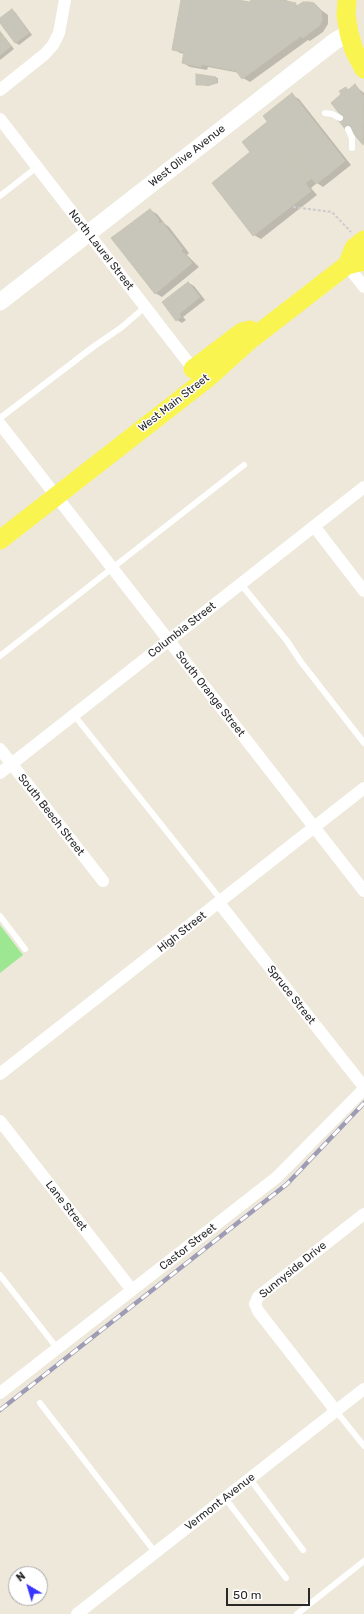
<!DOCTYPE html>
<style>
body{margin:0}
#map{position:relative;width:364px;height:1614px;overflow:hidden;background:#ede8da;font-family:Rubik,sans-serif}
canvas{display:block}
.north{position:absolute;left:8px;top:1566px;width:40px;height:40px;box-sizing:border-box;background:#fff;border:1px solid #a9a9a9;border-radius:50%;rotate:322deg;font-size:11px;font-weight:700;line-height:16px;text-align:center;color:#292929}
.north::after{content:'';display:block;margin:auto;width:14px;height:18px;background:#3734ff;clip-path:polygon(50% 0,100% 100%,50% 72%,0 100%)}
.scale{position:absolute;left:226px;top:1588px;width:84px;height:18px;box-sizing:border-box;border:2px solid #292929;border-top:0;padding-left:5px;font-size:12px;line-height:14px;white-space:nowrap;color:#292929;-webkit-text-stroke:3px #fff;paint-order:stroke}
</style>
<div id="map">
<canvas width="364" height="1614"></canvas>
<div class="north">N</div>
<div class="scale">50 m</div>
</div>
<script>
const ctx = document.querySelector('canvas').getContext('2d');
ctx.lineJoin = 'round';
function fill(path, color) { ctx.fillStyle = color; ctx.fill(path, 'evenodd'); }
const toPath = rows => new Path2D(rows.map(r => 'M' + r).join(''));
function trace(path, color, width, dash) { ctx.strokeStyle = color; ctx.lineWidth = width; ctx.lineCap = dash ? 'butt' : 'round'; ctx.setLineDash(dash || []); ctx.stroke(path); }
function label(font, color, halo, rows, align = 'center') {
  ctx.font = font + ' Rubik,sans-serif'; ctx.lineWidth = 3; ctx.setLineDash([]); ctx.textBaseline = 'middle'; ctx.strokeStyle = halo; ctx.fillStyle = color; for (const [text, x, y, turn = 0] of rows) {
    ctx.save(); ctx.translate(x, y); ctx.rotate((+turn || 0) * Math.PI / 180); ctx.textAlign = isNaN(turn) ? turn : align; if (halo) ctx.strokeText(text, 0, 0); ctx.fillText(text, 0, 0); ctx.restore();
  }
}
fill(toPath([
 [0,925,23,955,0,973]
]), '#9ee792');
fill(toPath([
 [182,0,231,0,251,3,252,0,286,0,299,6,313,4,328,15,328,24,323,32,310,41,308,40,250,82,243,78,240,73,208,67,207,70,190,67,183,63,185,54,180,53,173,49],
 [12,10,15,12,32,35,19,45,16,43,0,21,0,19],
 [0,31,14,49,0,60],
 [216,78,218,78,218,83,208,86,197,84],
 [355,86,364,93,364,144,354,132,347,129,343,117,343,95,346,88,349,90],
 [292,95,299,99,351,165,323,187,317,183,311,188,317,195,261,239,254,235,252,153,243,142,269,122],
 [150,210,157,214,165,224,169,227,189,253,187,255,199,267,162,297,155,293],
 [189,283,194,286,205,300,183,317,186,320,182,323,177,320]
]), '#0003');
const building = toPath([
 [181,0,237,0,250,2,251,0,285,0,285,1,296,3,295,7,303,2,309,2,314,3,321,10,322,20,320,25,312,31,303,38,301,36,242,79,236,71,201,64,201,67,182,63,184,52,172,50,181,0],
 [12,9,29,33,15,43,0,23,0,18,12,9],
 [0,32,11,46,0,55,0,32],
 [196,74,216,77,217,83,206,85,196,85,196,74],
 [355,84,364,97,363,145,349,128,346,130,338,120,342,117,331,103,341,94,339,91,346,87,348,90,355,84],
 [292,93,345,161,316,184,263,116,292,93],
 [267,122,312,178,305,183,311,191,253,236,212,183,250,152,242,142,267,122],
 [150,209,159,220,158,221,160,224,162,222,183,249,181,251,183,253,184,253,192,263,155,294,111,238,150,209],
 [188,282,200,297,179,314,181,317,176,321,162,302,188,282]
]);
fill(building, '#c8c5ba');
trace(building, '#c8c5b3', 1);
trace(toPath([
 [293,207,332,212,351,232]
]), '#ccc', 2, [3, 2]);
trace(toPath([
 [325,113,332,114,340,118],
 [348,129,352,138,352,148],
 [0,196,37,167],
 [0,418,93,347,122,327,145,307],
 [240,583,287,641,301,662,364,743],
 [0,656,244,465],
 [74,715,222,901],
 [0,916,25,949],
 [0,1275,57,1348],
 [40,1403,155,1552],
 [336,1411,364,1446],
 [250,1479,303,1550],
 [225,1498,286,1578],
 [297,1614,364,1561]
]), '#fff', 6);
trace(toPath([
 [0,90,45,54,53,45,59,33,65,0],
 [0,119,197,374],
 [347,265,364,287],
 [0,424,364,891],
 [314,526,364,591],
 [0,749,103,881],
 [0,773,364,487],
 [219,903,364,1087],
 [0,1074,364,788],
 [0,1121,132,1290],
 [0,1393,277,1177,364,1089],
 [336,1411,258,1311,255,1304,258,1297,364,1214],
 [77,1614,364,1389]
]), '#fff', 12);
trace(toPath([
 [0,302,335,41,349,33]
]), '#fff', 17);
trace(toPath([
 [347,0,346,15,349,33,354,50,364,69],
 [347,265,354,248,364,240],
 [193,369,242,332,250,330],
 [0,540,209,377,250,340,347,265,364,261]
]), '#faf451', 19);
const rail = toPath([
 [0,1410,287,1184,364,1103]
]);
trace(rail, '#9e9cb5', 4.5);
trace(rail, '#fff', 3, [9]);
label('11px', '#292929', '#fff', [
 ["West Olive Avenue",187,156,-38],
 ["North Laurel Street",101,250,52],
 ["West Main Street",174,403,-38],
 ["Columbia Street",182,630,-38],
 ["South Orange Street",210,694,52],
 ["South Beech Street",51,815,52],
 ["High Street",182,932,-38],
 ["Spruce Street",291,995,52],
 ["Lane Street",66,1206,52],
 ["Castor Street",188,1247,-38],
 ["Sunnyside Drive",293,1270,-39],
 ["Vermont Avenue",220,1502,-38]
]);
</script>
